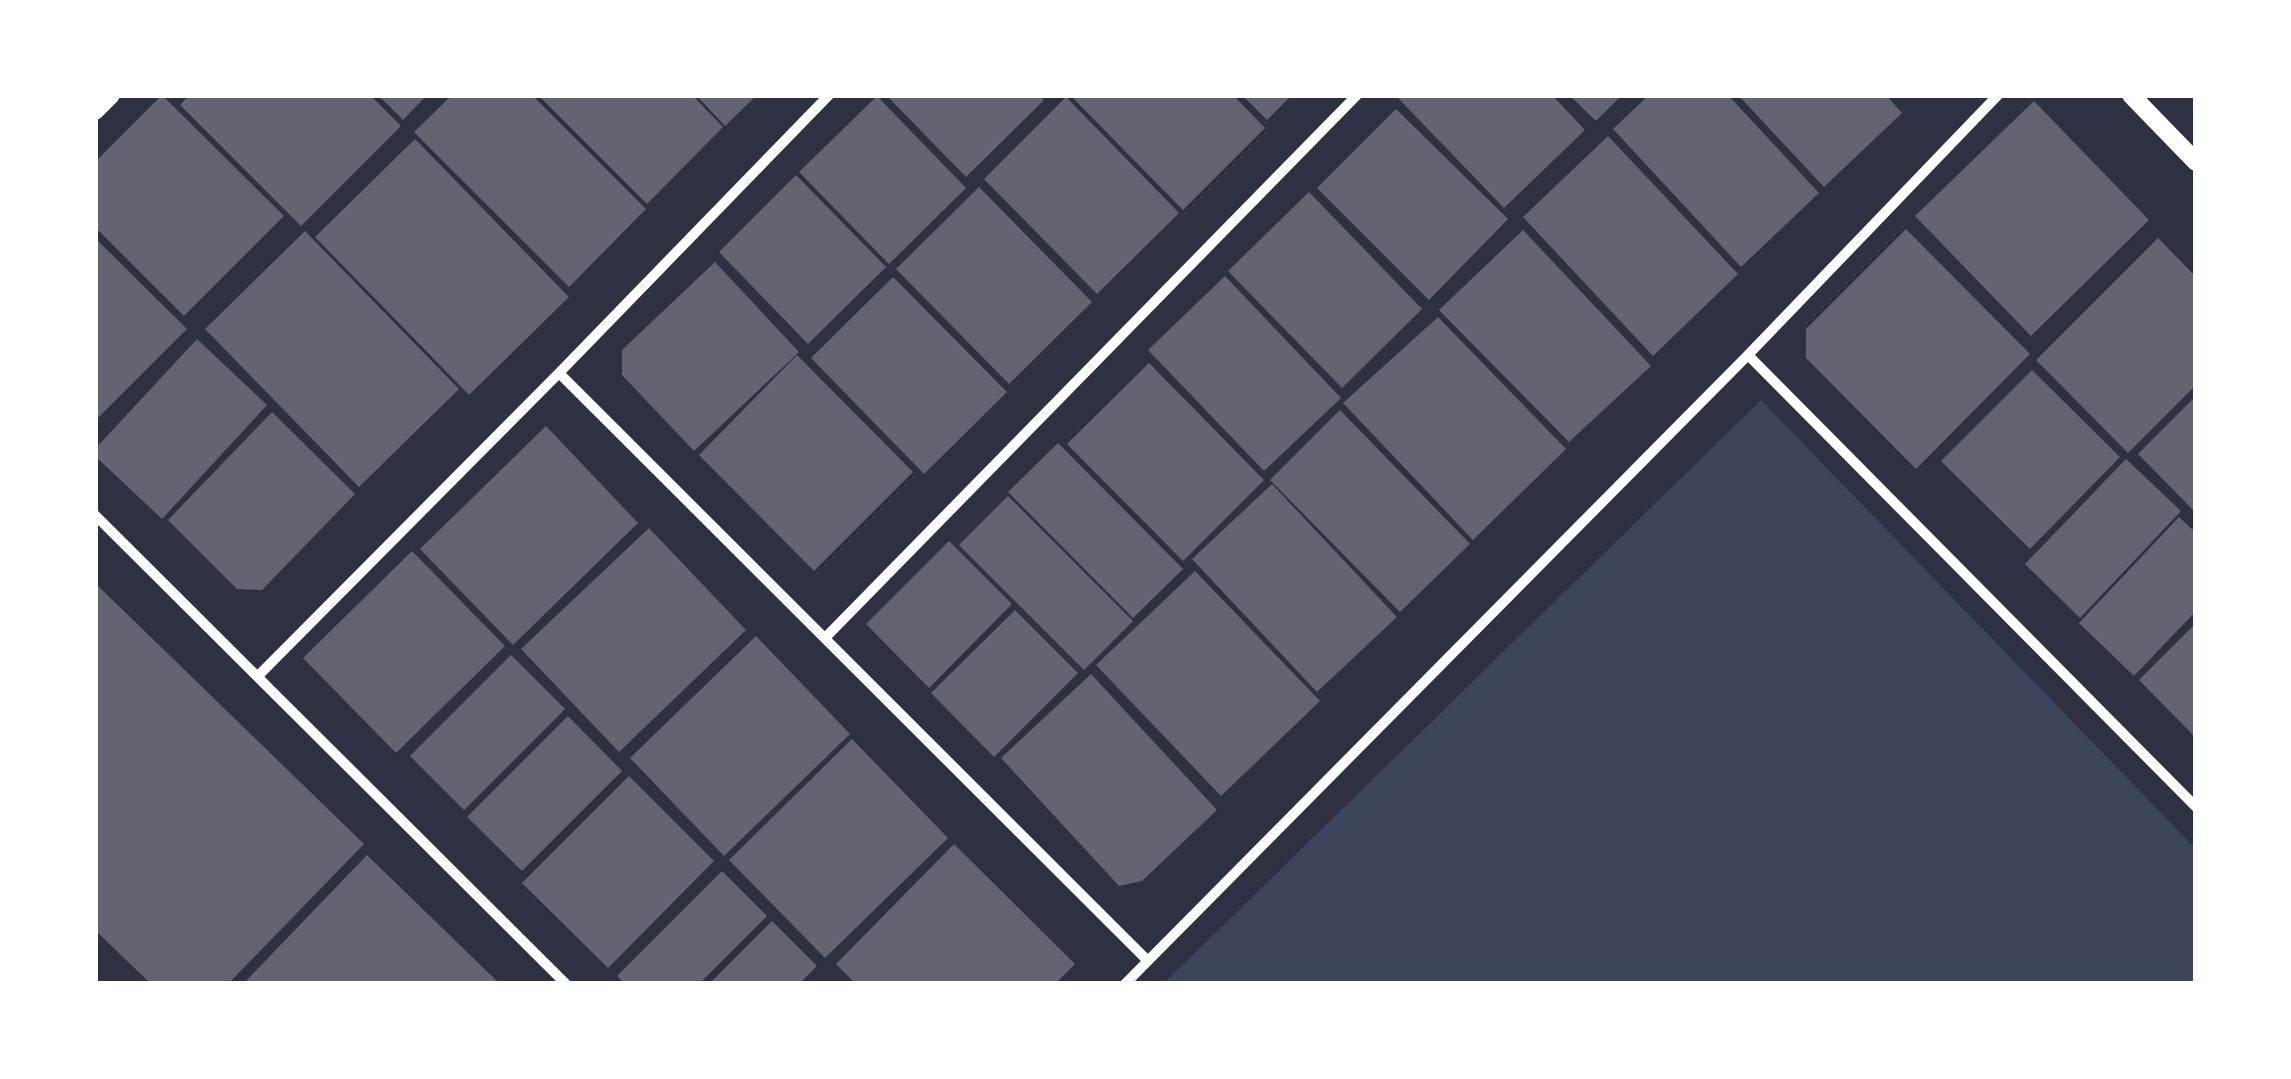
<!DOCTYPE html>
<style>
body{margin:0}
#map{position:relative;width:2291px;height:1079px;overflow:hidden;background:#2d3142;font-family:Georgia,serif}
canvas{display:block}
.frame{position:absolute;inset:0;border:98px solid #fff;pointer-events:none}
</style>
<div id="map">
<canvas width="2291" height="1079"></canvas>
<div class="frame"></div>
</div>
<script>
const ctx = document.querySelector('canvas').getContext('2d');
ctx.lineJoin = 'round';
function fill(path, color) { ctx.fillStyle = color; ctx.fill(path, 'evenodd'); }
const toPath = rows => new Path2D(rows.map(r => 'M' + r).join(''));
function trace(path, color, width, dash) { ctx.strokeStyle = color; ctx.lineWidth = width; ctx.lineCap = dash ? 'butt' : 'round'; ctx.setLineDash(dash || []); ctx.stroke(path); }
fill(toPath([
 [1761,400,2196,849,2196,984,1163,984]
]), '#3c4559');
fill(toPath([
 [162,95,284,216,184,316,95,227,95,162],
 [189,95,370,95,401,126,301,226,180,105],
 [378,95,427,95,403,120],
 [452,95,532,95,646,209,569,287,414,132],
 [538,95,692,95,723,127,647,204],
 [696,95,757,95,725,126],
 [886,95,1039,95,1044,100,966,177],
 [1070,95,1233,95,1265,128,1183,210],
 [1242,95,1292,95,1267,120],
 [1401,95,1552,95,1585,130,1504,208,1398,98],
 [1569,95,1622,95,1596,121],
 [1649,95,1728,95,1819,193,1741,267,1613,129],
 [1738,95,1886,95,1902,113,1824,187],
 [877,96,966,188,889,264,799,172],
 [1066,97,1179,213,1097,294,984,179],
 [2034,101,2149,220,2031,336,1915,216],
 [1396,109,1508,219,1429,300,1317,188],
 [1608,136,1738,274,1653,356,1523,217],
 [415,139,569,297,469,395,315,237],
 [796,175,886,267,808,344,719,252],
 [979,187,1092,302,1009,384,896,269],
 [1309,192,1422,309,1342,388,1228,271],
 [1906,229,2030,354,1916,469,1806,358,1806,329],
 [1523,230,1651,366,1569,442,1439,310],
 [305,231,459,389,359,487,205,329],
 [95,238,187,329,95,421],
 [2158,238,2196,277,2196,385,2128,453,2036,360],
 [715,262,799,352,694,451,622,375,622,350],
 [1225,276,1341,398,1264,471,1148,350],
 [893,277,1007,392,924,474,811,358],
 [1438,317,1566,449,1473,540,1343,403],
 [197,339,267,405,162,519,95,456,95,449],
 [797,355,913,472,814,571,699,455],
 [1149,363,1264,480,1183,561,1067,444],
 [2032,370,2120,457,2030,549,1941,461],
 [2196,396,2196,513,2138,454],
 [1340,410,1470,544,1400,612,1270,480],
 [272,412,355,494,262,590,237,589,168,520],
 [546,426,638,523,513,645,420,549],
 [1058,443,1183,569,1133,618,1008,492],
 [2126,459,2181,511,2080,618,2025,564],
 [1272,484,1397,617,1317,692,1192,559],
 [1008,496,1133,621,1084,670,959,545],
 [2179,517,2196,533,2196,611,2134,676,2079,623],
 [649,528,746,630,619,752,521,649],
 [949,541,1012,604,929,688,866,624],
 [412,551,505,646,396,753,303,658],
 [1195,571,1320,701,1221,796,1096,665],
 [95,583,364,844,228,984,151,984,95,930],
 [1015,610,1078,673,994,757,931,693],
 [2196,623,2196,738,2139,680],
 [756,636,850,734,724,856,630,758],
 [511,655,565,709,464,810,410,756],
 [1091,674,1217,810,1142,881,1119,886,1001,758],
 [568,716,622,771,522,871,467,817],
 [852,739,948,838,825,958,729,860],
 [629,776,714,861,608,968,522,883],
 [954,844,1075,964,1055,984,856,984,836,964],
 [367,855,500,984,243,984],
 [722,871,767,916,699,984,625,984,617,976],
 [772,921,817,966,799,984,709,984]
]), '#626471');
trace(toPath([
 [1748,355,2196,807],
 [559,373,1148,961],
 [95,515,566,984],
 [825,638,1357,95],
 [258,676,559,373,829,95],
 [1125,984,1748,355,1998,95]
]), '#fff', 10);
trace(toPath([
 [2131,95,2196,162],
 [95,111,111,95]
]), '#fff', 18);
</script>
